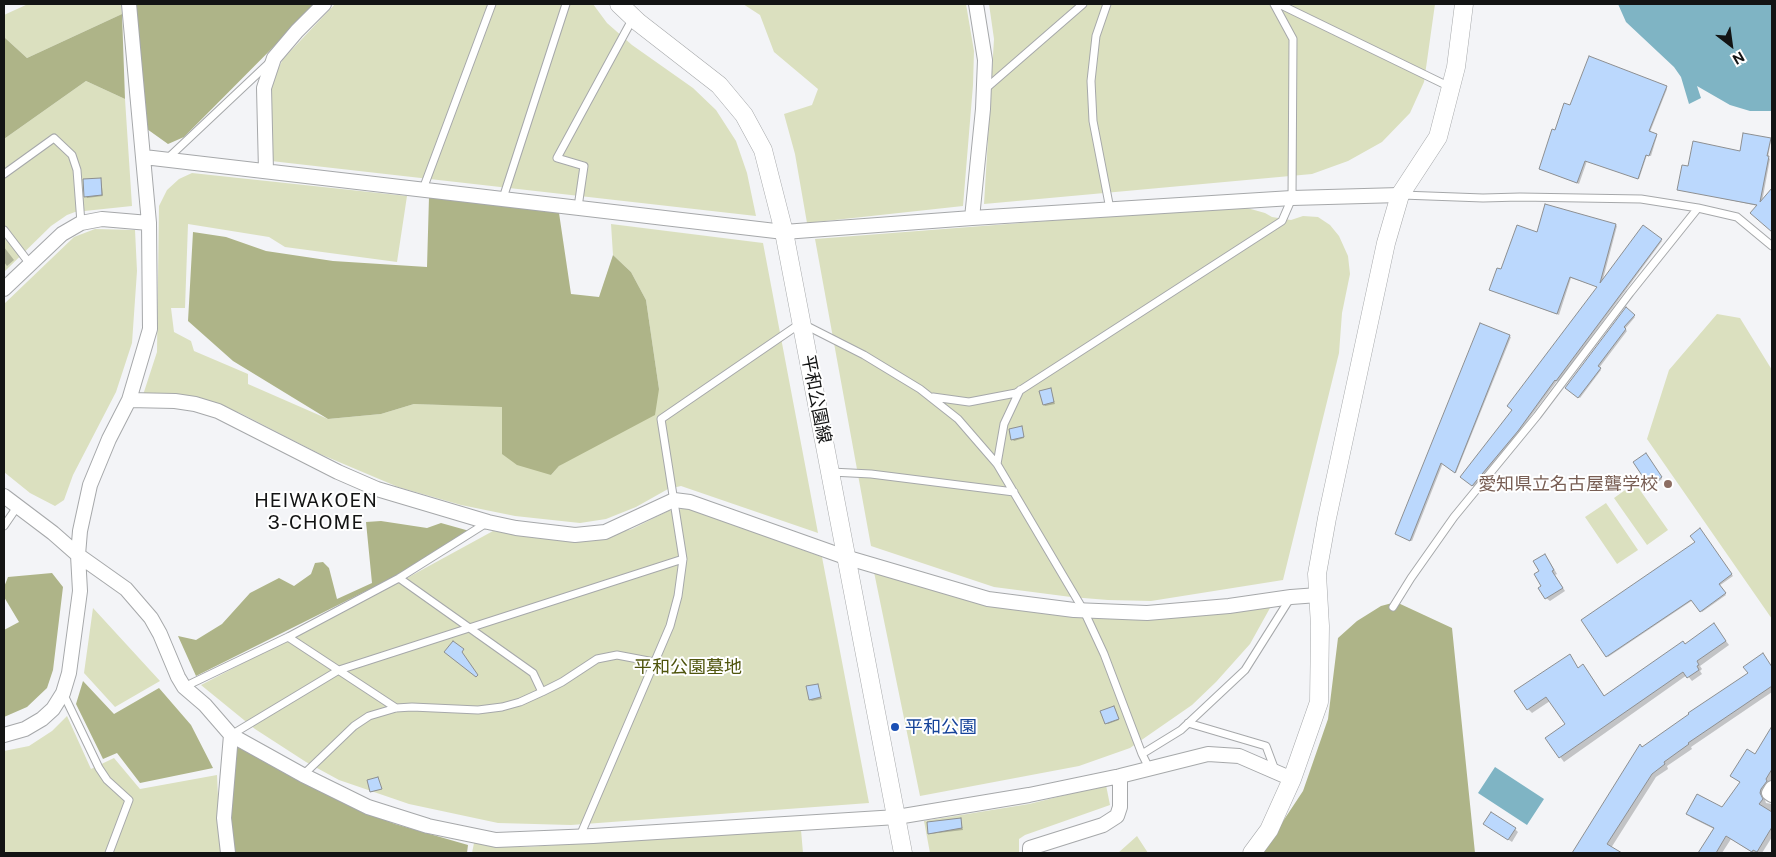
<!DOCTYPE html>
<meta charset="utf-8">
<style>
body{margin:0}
#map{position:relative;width:1776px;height:857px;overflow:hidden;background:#f3f4f7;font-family:"Public Sans",sans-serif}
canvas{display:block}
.frame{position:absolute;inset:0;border:5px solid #131414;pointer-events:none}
.north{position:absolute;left:1706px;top:20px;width:50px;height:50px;-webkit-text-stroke:4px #fff;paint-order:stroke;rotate:150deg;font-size:14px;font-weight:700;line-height:20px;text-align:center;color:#131414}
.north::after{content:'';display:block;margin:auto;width:18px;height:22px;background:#131414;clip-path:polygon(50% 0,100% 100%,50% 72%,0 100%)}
</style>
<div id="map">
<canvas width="1776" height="857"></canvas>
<div class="frame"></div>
<div class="north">N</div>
</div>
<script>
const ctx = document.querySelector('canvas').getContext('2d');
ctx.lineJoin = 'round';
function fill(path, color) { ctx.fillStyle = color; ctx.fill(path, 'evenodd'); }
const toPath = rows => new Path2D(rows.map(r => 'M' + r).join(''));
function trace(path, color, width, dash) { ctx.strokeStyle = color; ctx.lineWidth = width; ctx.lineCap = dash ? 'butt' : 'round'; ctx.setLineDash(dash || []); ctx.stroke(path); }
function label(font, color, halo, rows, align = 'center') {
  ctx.font = font + ' "Public Sans","Noto Sans JP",sans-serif'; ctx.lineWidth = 4; ctx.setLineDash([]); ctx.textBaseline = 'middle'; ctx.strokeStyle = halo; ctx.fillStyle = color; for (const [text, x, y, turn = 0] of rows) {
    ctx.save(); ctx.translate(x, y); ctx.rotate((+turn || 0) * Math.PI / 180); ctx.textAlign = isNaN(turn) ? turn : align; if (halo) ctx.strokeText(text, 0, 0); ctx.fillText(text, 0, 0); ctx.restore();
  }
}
fill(toPath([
 [28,4,121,4,122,14,27,58,4,37,4,15],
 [335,4,593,4,607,23,632,45,693,88,716,110,736,141,747,173,756,216,271,161,271,83,283,59],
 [743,4,966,4,974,51,973,85,963,206,807,223,795,154,784,114,812,105,818,89,774,52,760,15],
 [989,4,1435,4,1424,82,1410,113,1382,142,1348,161,1312,174,984,204,994,39],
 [86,81,125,99,132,206,75,212,67,215,51,226,4,272,4,139],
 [192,173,407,196,397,262,285,247,269,237,188,224,185,308,171,308,174,332,191,341,194,351,248,374,248,384,328,419,381,414,414,404,502,406,551,475,559,466,659,389,646,300,631,272,613,255,611,224,763,243,818,533,681,486,668,489,636,507,606,519,580,523,515,516,461,505,398,487,320,454,240,413,198,400,143,395,157,352,159,206,167,190,179,179],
 [1240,206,1265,213,1272,217,1291,220,1303,216,1318,217,1330,225,1339,236,1348,256,1350,274,1342,313,1339,353,1283,580,1151,601,1108,600,1071,597,994,587,871,546,815,239],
 [95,229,135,230,137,271,132,343,116,392,73,475,64,500,55,506,30,493,4,472,4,304,74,237],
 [1717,314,1740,318,1772,370,1772,619,1647,439,1669,370],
 [1635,483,1668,530,1647,545,1614,498],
 [1606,503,1638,550,1617,564,1585,517],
 [689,508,822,557,869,803,571,825,498,823,409,804,339,780,306,762,255,729,201,685,396,584,493,531,565,541,603,537,632,529,668,511],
 [874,572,979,603,1069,616,1110,618,1262,606,1270,608,1250,644,1216,682,1192,705,1130,748,1079,766,920,796],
 [93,608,160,681,115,707,84,673],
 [67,716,91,769,114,758,140,789,217,775,219,818,226,853,4,853,4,751,29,746,52,731],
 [1106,785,1110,805,1025,835,1019,839,1019,853,930,853,924,821,1029,804],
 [801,830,803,853,472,853,474,843,525,847],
 [1137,836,1148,853,1118,853]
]), '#dbe0bf');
fill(toPath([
 [129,4,316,4,184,137,168,144,147,129],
 [122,14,125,99,86,81,4,139,4,37,27,58],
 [429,197,559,213,571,294,599,297,613,255,631,272,646,300,659,389,655,415,559,466,551,475,517,465,502,454,502,407,414,404,381,414,328,419,233,361,188,321,193,232,226,237,266,251,333,261,427,267],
 [381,521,427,528,441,523,473,532,398,575,196,676,178,636,196,640,222,624,250,593,279,578,294,586,311,574,315,563,323,562,329,568,337,599,372,583,366,522],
 [52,573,63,587,53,670,47,688,27,707,4,717,4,630,19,622,4,597,4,587,8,577],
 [1396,602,1452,628,1475,853,1262,853,1303,791,1328,719,1338,638,1357,621,1381,606],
 [83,681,114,714,159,688,191,725,213,768,140,783,117,753,103,759,76,704],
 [237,747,367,813,395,824,468,845,467,853,233,853,230,811]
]), '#aeb488');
fill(toPath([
 [1618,4,1772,4,1772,111,1750,111,1730,105,1697,86,1701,98,1689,104,1681,77,1674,67,1626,22],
 [1495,767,1544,799,1527,825,1478,793]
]), '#7fb4c4');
fill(toPath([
 [1666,87,1667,89,1650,132,1657,136,1651,156,1647,155,1639,179,1587,161,1579,184,1540,169,1556,132,1571,106],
 [1770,139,1771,140,1768,157,1770,159,1762,202,1772,190,1772,231,1752,213,1758,206,1678,189,1689,168,1741,152],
 [101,179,103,196,87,198,86,196],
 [1616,225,1617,226,1602,283,1644,226,1662,241,1558,382,1557,381,1519,432,1474,487,1462,477,1513,410,1598,287,1571,278,1559,315,1490,290,1501,271,1538,234],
 [4,247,14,260,7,266,4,262],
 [1626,309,1635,317,1625,329,1627,331,1599,368,1601,370,1580,398,1568,389],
 [1509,336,1511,337,1456,473,1443,463,1412,541,1398,535,1396,534],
 [1051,390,1055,404,1045,406,1044,405],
 [1021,428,1024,438,1014,441,1013,440],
 [1647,456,1662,479,1651,487,1634,462],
 [1701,531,1733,576,1719,586,1726,595,1702,612,1693,600,1608,657,1583,620,1697,542],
 [1548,559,1557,574,1555,575,1565,591,1550,601,1546,598,1543,586,1540,571],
 [1714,625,1729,645,1700,666,1702,669,1700,671,1702,674,1692,681,1687,675,1564,762,1546,738,1566,724,1550,701,1532,713,1528,709,1569,656,1579,669,1587,670,1605,697],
 [1763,655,1772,667,1772,692,1691,747,1692,749,1667,766,1668,769,1656,777,1611,848,1618,853,1573,853,1641,746,1643,748,1749,674],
 [818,685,822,699,812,701,810,700],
 [1115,708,1119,720,1108,724,1106,723],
 [1768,735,1772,737,1772,785,1764,797,1766,803,1772,804,1772,837,1762,853,1753,853,1731,839,1722,853,1712,853,1708,850,1714,829,1692,818,1688,814,1723,809,1741,783,1731,776,1755,755],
 [960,819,963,830,930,834,929,833],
 [1485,824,1515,829,1518,832,1512,842]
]), '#0003');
const building = toPath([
 [1589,56,1667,86,1649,131,1657,134,1649,156,1646,155,1638,179,1585,161,1577,183,1539,169,1552,129,1555,130,1564,103,1570,105,1589,56],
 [1743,133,1771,138,1767,156,1769,156,1760,202,1772,188,1772,232,1750,213,1757,205,1677,190,1682,165,1688,166,1693,141,1740,151,1743,133],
 [101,178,102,195,84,197,83,179,101,178],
 [1545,204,1616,224,1600,283,1643,225,1662,239,1556,381,1555,380,1518,431,1472,486,1460,477,1512,410,1507,406,1597,287,1570,277,1557,314,1489,290,1497,268,1501,269,1517,225,1537,232,1545,204],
 [1626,307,1635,315,1624,327,1626,329,1598,366,1601,368,1578,398,1565,388,1626,307],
 [1480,323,1510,335,1455,473,1441,463,1410,541,1395,534,1480,323],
 [1051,388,1054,402,1043,405,1039,391,1051,388],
 [1022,426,1024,437,1011,440,1009,429,1022,426],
 [1646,453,1662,477,1649,486,1633,462,1646,453],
 [1700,528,1732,574,1719,584,1726,593,1700,612,1691,600,1606,657,1581,620,1695,542,1690,536,1700,528],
 [1545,554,1554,570,1552,571,1563,588,1545,599,1538,588,1541,586,1534,574,1539,571,1533,561,1545,554],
 [1714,623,1726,641,1697,661,1699,665,1697,666,1699,670,1687,678,1683,672,1559,758,1545,738,1565,724,1546,697,1527,710,1514,691,1570,654,1578,668,1583,664,1604,696,1683,641,1685,644,1714,623],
 [453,641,464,649,462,652,478,675,476,677,444,652,453,641],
 [1763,653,1772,667,1772,686,1688,743,1689,744,1664,762,1665,764,1652,774,1607,844,1622,853,1572,853,1640,744,1642,747,1689,714,1688,713,1748,673,1743,667,1763,653],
 [818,684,821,697,809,700,806,686,818,684],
 [1114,706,1119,719,1105,724,1100,711,1114,706],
 [1772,726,1772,769,1766,779,1767,781,1761,789,1760,793,1763,799,1759,804,1772,812,1772,827,1757,852,1753,850,1752,852,1726,836,1716,853,1698,853,1714,828,1686,814,1697,794,1722,807,1740,782,1730,776,1747,749,1755,754,1772,726],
 [378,777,382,789,370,792,367,780,378,777],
 [1491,812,1516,828,1508,840,1483,824,1491,812],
 [961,818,962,828,928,834,927,822,961,818]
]);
fill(building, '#bbd8fd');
trace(building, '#8d8f91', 1);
const service = toPath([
 [1107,4,1096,36,1091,81,1093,121,1110,209],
 [1279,4,1450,87],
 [984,90,1083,4],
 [167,159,270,62],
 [4,174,54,138,72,155,77,170,81,223],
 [423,189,492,4],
 [1402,195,1483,198,1520,197,1641,199,1698,208],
 [503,198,566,4],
 [578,207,584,166,557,158,633,18],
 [4,230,30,264],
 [933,397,969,402,1016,393,1282,221,1292,198,1293,39,1274,4],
 [997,464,1004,424,1020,390],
 [831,472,871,474,1014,492],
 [4,526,17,507],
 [399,578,533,673,542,692],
 [1393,607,1411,578,1454,517,1537,416,1630,293,1698,208,1737,217,1772,246],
 [288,637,396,708],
 [184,687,288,637,399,578,488,522],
 [63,693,99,768,107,780,129,800,109,853],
 [1188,723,1266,746,1275,770],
 [231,735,339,670,683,559],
 [1142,754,1181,730,1245,670,1291,597],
 [303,775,354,726,369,716,396,708,412,707,478,710,502,707,520,702,542,692,562,682,597,659,617,655,654,662],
 [580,836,670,626,678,596,683,559,661,419,801,323,864,355,920,389,958,419,997,464,1084,611,1104,654,1142,754,1149,768]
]);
const minor = toPath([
 [144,157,784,232,972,218,1292,198,1400,195],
 [266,171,264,88,274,58,297,31,324,4],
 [972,218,983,109,985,60,976,4],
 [4,289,62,234,81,223,102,219,149,223],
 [129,400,175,401,195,404,218,411,338,472,377,489,488,522,516,528,575,535,605,532,674,500,690,502,845,557,988,599,1074,610,1147,613,1229,606,1291,597,1318,595],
 [4,496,53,533,78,555,126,589,151,618,160,634,178,677,184,687,205,705,231,735,303,775,368,807,428,826,496,840,593,836,897,817,1029,795,1120,776,1208,754,1239,756,1292,779],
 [4,735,25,729,42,719,53,709,63,693,69,673,80,591,78,555,80,531,90,485,109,439,129,400,150,329,149,223,129,4],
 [1772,788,1769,793,1772,795],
 [228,853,224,818,231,735],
 [1030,853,1030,848,1103,825,1117,816,1120,807,1120,776]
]);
const tertiary = toPath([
 [619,4,638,22,719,85,744,115,763,150,784,232,903,853],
 [1252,853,1269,830,1292,779,1319,702,1320,626,1317,574,1327,518,1386,243,1400,195,1438,137,1456,67,1464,4]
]);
trace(service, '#a6a8aa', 9);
trace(minor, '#a6a8aa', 16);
trace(tertiary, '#a6a8aa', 19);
trace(service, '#fff', 7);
trace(minor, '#fff', 14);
trace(tertiary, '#fff', 18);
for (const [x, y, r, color] of [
 [1668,484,5,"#8d6e63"],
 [895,727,5,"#1a4fb4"]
]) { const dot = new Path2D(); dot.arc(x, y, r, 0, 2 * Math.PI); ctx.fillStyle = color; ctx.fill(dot); trace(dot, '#fff', 2); }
label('18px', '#131414', '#fff', [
 ["平和公園線",816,399,79]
]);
label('18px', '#785e54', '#fff', [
 ["愛知県立名古屋聾学校",1658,484]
], 'right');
label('18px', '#4f550d', '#fff', [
 ["平和公園墓地",688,667]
]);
label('18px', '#164399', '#fff', [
 ["平和公園",905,727]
], 'left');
ctx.letterSpacing = '1px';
label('19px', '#131414', '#fff', [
 ["HEIWAKOEN",316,501],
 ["3-CHOME",316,523]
]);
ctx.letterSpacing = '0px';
</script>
